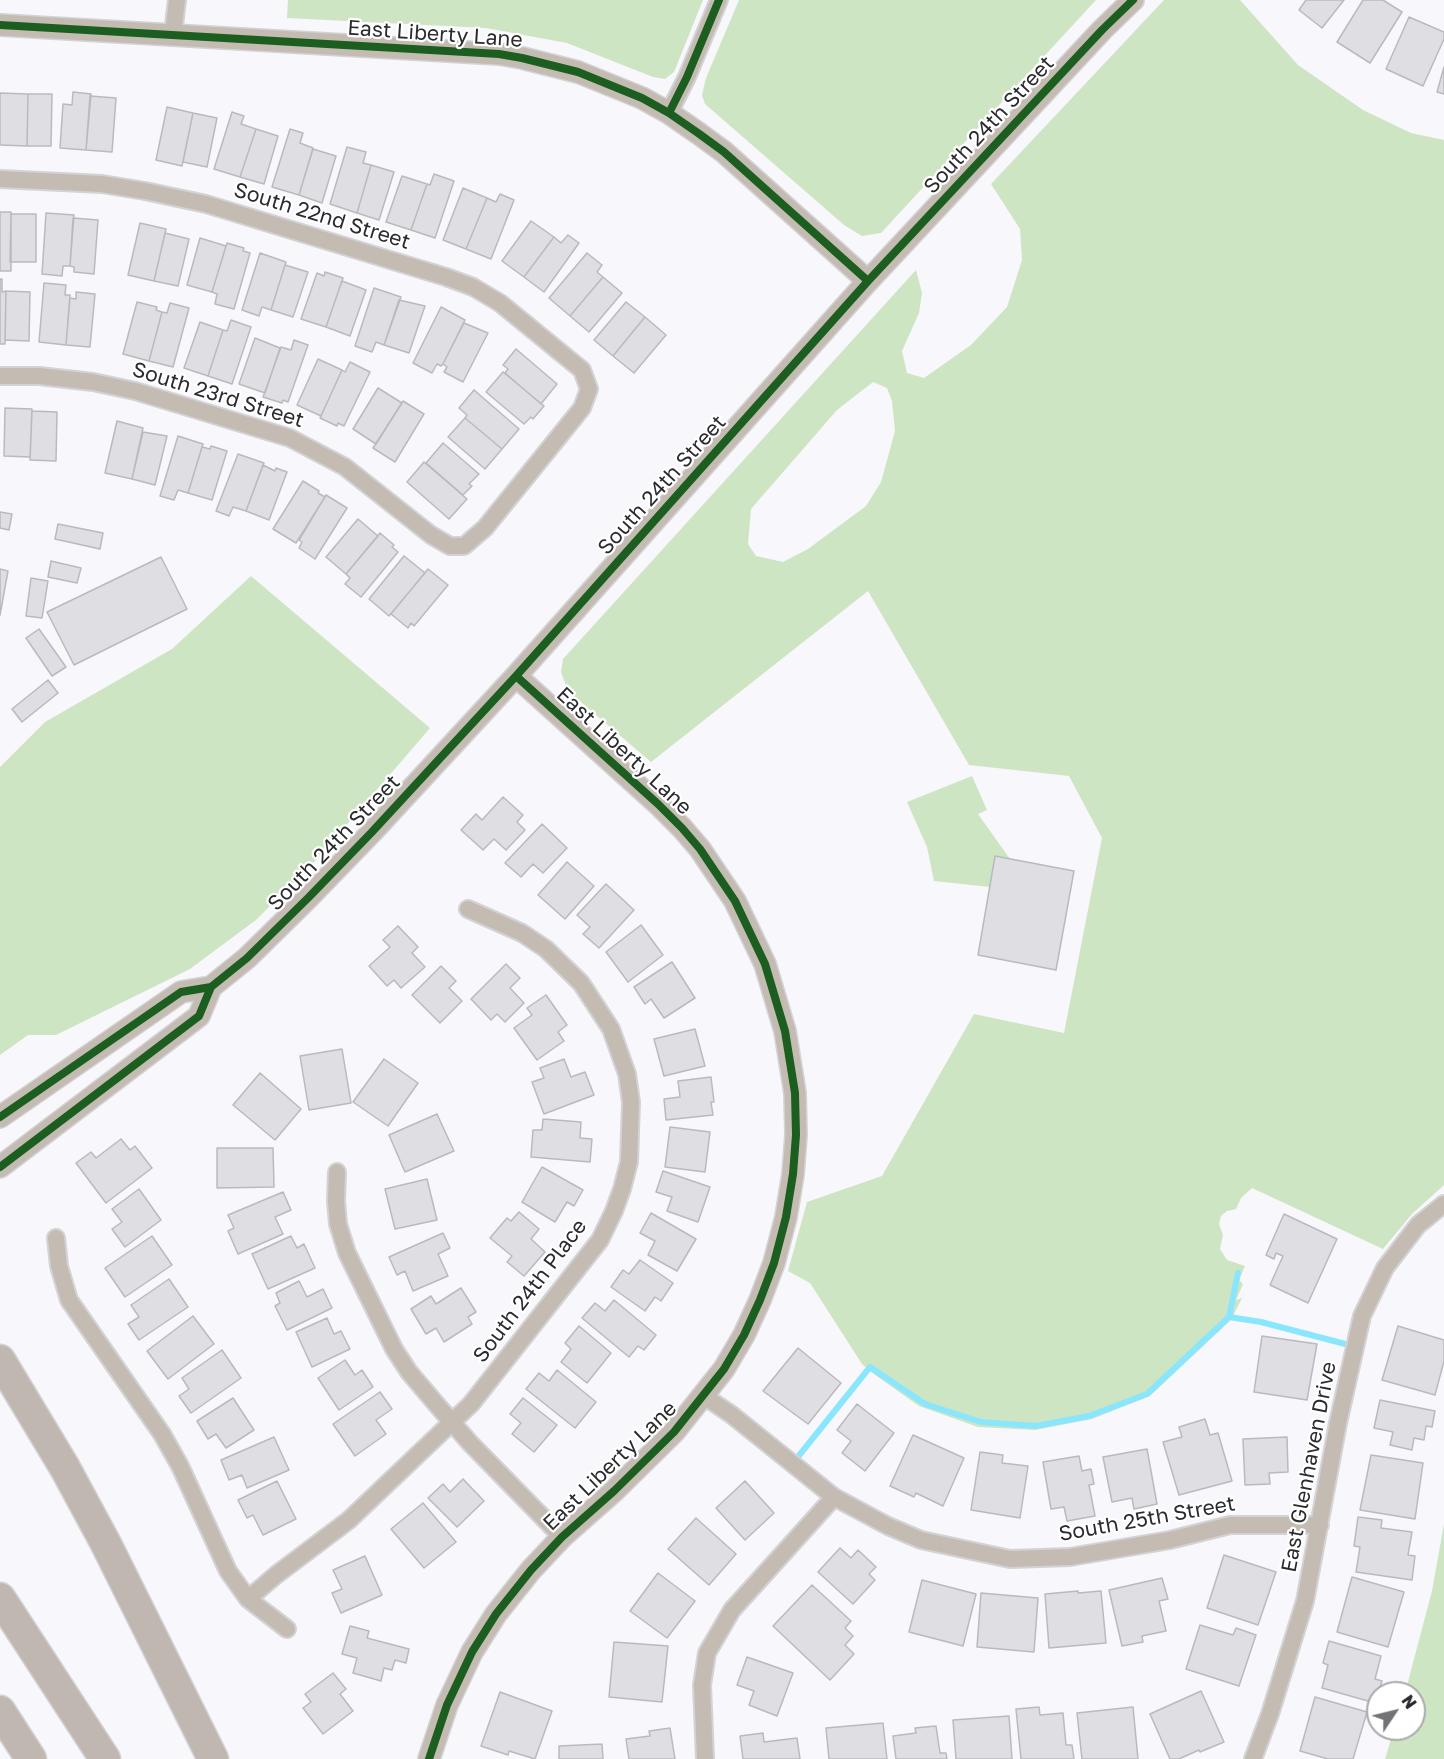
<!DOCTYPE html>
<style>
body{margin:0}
#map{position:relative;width:1444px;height:1759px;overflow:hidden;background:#f7f7fc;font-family:"Golos Text",sans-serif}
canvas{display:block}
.north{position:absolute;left:1366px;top:1681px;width:60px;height:60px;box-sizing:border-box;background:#fff;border:2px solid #aaaaac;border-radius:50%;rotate:55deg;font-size:16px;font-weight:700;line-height:24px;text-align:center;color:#2b2b2f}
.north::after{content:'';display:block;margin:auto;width:21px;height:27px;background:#727277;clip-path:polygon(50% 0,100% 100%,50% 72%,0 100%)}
</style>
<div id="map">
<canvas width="1444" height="1759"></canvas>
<div class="north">N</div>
</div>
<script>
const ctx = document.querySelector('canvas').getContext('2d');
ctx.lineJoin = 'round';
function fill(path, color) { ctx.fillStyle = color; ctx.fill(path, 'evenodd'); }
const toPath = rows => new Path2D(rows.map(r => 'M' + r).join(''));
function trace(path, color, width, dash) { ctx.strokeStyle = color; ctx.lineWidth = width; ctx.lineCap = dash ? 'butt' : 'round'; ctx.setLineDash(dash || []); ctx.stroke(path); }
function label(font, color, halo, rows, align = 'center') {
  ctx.font = font + ' "Golos Text",sans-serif'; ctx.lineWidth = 4.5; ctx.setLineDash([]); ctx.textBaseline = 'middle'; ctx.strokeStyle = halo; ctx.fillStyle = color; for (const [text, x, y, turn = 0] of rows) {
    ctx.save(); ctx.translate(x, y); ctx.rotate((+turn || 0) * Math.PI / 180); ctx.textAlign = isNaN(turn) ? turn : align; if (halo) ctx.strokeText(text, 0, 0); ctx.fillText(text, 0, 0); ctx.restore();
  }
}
fill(toPath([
 [288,0,703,0,674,72,665,79,653,77,567,43,486,28,287,18],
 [739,0,1096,0,881,233,862,236,844,225,705,104,702,95,706,78],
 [1164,0,1240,0,1298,65,1363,110,1411,133,1444,140,1444,1185,1412,1214,1383,1249,1252,1188,1241,1198,1236,1209,1227,1211,1221,1216,1219,1224,1223,1235,1220,1249,1227,1260,1245,1266,1239,1280,1243,1284,1236,1300,1242,1298,1231,1320,1150,1396,1092,1419,1035,1430,978,1427,919,1406,871,1372,862,1364,810,1283,788,1271,807,1202,882,1176,974,1014,1064,1033,1102,838,1069,776,969,765,868,591,651,762,568,691,561,672,563,659,916,270,922,293,919,313,902,351,907,373,924,378,971,345,1007,307,1022,260,1020,229,991,184],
 [873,382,887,388,892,401,895,431,881,482,866,506,808,549,783,562,756,556,748,544,751,509,837,410],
 [251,576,430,728,319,857,256,920,190,969,56,1035,28,1035,0,1055,0,767,45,722,172,649],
 [972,776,987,810,978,814,1010,859,996,856,990,887,934,881,927,847,907,802],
 [1444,1524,1444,1759,1385,1759,1394,1729,1414,1729,1414,1693,1405,1693,1432,1591]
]), '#cee5c4');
trace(toPath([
 [1229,1317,1238,1273],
 [793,1463,870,1367,925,1404,981,1422,1036,1426,1089,1416,1147,1394,1229,1317,1261,1322,1353,1346]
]), '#89e6fd', 6);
const building = toPath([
 [1306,0,1344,0,1322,28,1299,10,1306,0],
 [1363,0,1383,0,1402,12,1370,63,1337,42,1363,0],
 [1409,17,1444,32,1444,39,1423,86,1386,69,1409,17],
 [1444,67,1444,94,1437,92,1444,67],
 [73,92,91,94,86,150,60,148,63,104,72,105,73,92],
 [0,93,28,94,27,146,0,145,0,93],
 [28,94,52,94,51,146,27,146,28,94],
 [90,96,116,98,112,152,86,150,90,96],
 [167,107,193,113,182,166,156,160,167,107],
 [232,112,244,116,241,124,256,129,240,177,214,169,232,112],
 [193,113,217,118,207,167,183,162,193,113],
 [256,129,278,136,264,184,240,177,256,129],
 [290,129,303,133,300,143,313,148,299,195,272,187,290,129],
 [347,147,366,152,363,163,371,165,357,213,330,204,347,147],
 [313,149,336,156,322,203,299,195,313,149],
 [371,165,394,172,379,220,357,213,371,165],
 [434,174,454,181,435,238,411,230,427,184,430,185,434,174],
 [402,176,427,184,411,230,386,222,402,176],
 [463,188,487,198,466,249,443,240,463,188],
 [500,194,514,200,491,259,466,249,487,198,496,202,500,194],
 [0,212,11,212,11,271,0,271,0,212],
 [46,213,74,215,70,266,63,266,62,276,42,274,46,213],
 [11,214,36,214,36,262,10,262,11,214],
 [73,218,98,220,94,274,74,272,74,267,70,266,73,218],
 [531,221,554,237,524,277,502,261,531,221],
 [140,223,166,229,154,281,128,275,140,223],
 [165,233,189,239,178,286,154,281,165,233],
 [568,235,579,243,544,292,524,277,554,237,561,243,568,235],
 [200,238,226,246,212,292,187,285,200,238],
 [227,243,244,248,243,251,250,253,234,309,215,304,217,294,212,292,227,243],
 [260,253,286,262,271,310,262,307,259,316,242,310,260,253],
 [587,253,602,265,597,272,603,277,570,316,549,298,587,253],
 [285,265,308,272,293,317,271,310,285,265],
 [325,272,343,278,326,327,301,319,317,273,324,276,325,272],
 [603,277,622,293,589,332,570,316,603,277],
 [0,279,2,279,2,292,6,291,5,344,0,344,0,279],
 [342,281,366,290,350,336,326,327,342,281],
 [44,283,66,285,65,295,70,295,66,345,39,342,44,283],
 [374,288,401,297,384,345,376,342,372,352,355,346,374,288],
 [6,291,30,292,29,341,5,340,6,291],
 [76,292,95,294,90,347,66,345,70,298,76,299,76,292],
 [399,300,425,306,409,353,384,345,399,300],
 [137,302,157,307,156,310,162,312,149,361,123,354,137,302],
 [626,302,645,317,613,356,594,340,626,302],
 [170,303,189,308,173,367,149,361,162,312,167,313,170,303],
 [441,307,465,320,443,364,441,366,437,364,432,373,413,363,441,307],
 [645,317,666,335,634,373,613,356,645,317],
 [231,320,251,327,232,384,208,376,223,330,227,331,231,320],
 [200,322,223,330,208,376,184,368,200,322],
 [464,323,488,333,463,382,444,372,447,367,443,364,464,323],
 [255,338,280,348,265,393,239,384,255,338],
 [294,340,308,345,288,402,283,400,282,403,263,397,281,347,291,350,294,340],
 [516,349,557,384,541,404,505,373,508,369,503,365,516,349],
 [318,359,342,370,321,416,297,405,318,359],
 [350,362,370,372,344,426,338,423,337,426,320,418,342,370,345,372,350,362],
 [503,372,544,406,533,419,531,417,524,424,486,392,503,372],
 [378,388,402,403,376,444,353,429,378,388],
 [474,390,519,429,502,449,465,418,467,415,459,408,474,390],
 [403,401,424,414,395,462,373,448,403,401],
 [5,408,32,409,30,457,4,456,5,408],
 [32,411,57,412,56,461,30,460,32,411],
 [465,418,502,449,485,469,448,437,465,418],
 [117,421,143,428,132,479,105,473,117,421],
 [143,432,167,436,155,485,132,479,143,432],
 [178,436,203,444,188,493,178,490,174,500,160,496,178,436],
 [443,443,479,474,469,484,472,486,463,495,426,463,443,443],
 [211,446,227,451,212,500,188,493,202,447,210,449,211,446],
 [238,454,264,463,246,511,233,507,229,516,216,511,238,454],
 [424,462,467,499,449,519,407,482,424,462],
 [263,465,275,471,276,468,287,472,269,520,246,511,263,465],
 [303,481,319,491,318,493,325,497,296,543,273,529,303,481],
 [326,495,347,508,315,559,299,548,302,542,299,540,326,495],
 [0,512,12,514,9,530,0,528,0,512],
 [358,519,378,536,346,574,326,557,358,519],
 [58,524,103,533,100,549,55,539,58,524],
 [380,533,394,545,392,547,398,552,361,597,345,584,350,578,346,574,380,533],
 [404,556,425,573,389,616,369,599,404,556],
 [161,557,187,609,74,665,47,612,161,557],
 [51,561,81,568,77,583,48,577,51,561],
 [0,569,8,571,0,615,0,569],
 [428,569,448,585,414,626,411,623,408,628,391,614,428,569],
 [31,578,48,581,42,618,26,616,31,578],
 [39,629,66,667,52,676,26,638,39,629],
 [48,680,58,693,22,722,12,709,48,680],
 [503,797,523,815,517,822,525,830,506,850,494,839,483,850,461,830,476,814,482,820,503,797],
 [542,824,567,848,543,873,533,864,521,877,505,863,542,824],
 [995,856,1074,871,1056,970,978,955,995,856],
 [567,862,594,886,565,919,538,895,567,862],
 [606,884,634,910,599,948,583,934,590,927,577,915,606,884],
 [641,925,663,955,628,982,606,952,641,925],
 [398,926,418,947,412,953,425,967,401,988,394,980,387,986,369,966,390,947,383,940,398,926],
 [672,962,695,998,664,1018,651,999,645,1004,634,987,672,962],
 [506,964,520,978,510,988,524,1003,505,1022,497,1014,491,1020,471,999,506,964],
 [441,966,456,981,449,988,462,1001,440,1023,412,995,441,966],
 [546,995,567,1025,558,1032,564,1041,537,1060,514,1028,532,1015,527,1008,546,995],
 [695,1029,705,1066,664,1076,654,1039,695,1029],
 [342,1049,351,1103,309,1110,300,1056,342,1049],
 [384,1059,418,1083,388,1126,353,1102,384,1059],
 [564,1059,571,1077,585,1072,594,1095,544,1114,532,1082,544,1078,540,1068,564,1059],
 [260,1073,301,1109,275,1140,233,1105,260,1073],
 [711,1077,714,1102,711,1102,713,1115,666,1120,664,1099,680,1097,678,1081,711,1077],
 [437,1114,454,1151,405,1172,389,1135,437,1114],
 [543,1119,581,1122,580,1138,592,1139,590,1162,531,1157,533,1130,542,1130,543,1119],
 [670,1127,710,1132,705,1172,665,1167,670,1127],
 [121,1139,130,1150,135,1146,152,1168,106,1203,76,1163,91,1152,96,1158,121,1139],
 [217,1148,273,1148,274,1187,217,1188,217,1148],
 [542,1167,583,1190,574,1206,567,1202,555,1222,522,1202,542,1167],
 [663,1171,710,1187,698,1222,667,1211,672,1197,656,1192,663,1171],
 [427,1179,437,1220,395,1229,385,1189,427,1179],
 [139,1189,161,1220,125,1247,112,1229,122,1222,112,1209,139,1189],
 [283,1192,291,1210,275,1217,283,1234,238,1254,228,1231,234,1228,228,1215,283,1192],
 [519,1212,539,1229,531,1239,545,1252,524,1276,507,1262,512,1256,490,1238,507,1218,511,1221,519,1212],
 [651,1213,696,1239,677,1271,648,1255,655,1241,640,1233,651,1213],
 [1284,1214,1337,1239,1308,1303,1270,1285,1283,1256,1276,1253,1274,1259,1266,1255,1284,1214],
 [443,1233,450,1248,438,1254,448,1276,413,1291,405,1271,397,1275,389,1257,443,1233],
 [152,1236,172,1265,125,1297,105,1268,152,1236],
 [291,1236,297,1248,304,1244,315,1268,268,1289,252,1254,291,1236],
 [640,1260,673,1283,661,1301,655,1297,645,1311,611,1287,623,1270,629,1274,640,1260],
 [169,1279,188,1307,139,1340,128,1324,139,1317,131,1305,169,1279],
 [299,1281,307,1297,323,1289,332,1308,287,1330,275,1306,280,1303,276,1293,299,1281],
 [461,1288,476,1312,468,1317,472,1324,444,1342,436,1328,426,1334,411,1309,431,1296,436,1304,461,1288],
 [614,1300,656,1335,644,1350,638,1346,629,1357,582,1318,595,1303,605,1311,614,1300],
 [193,1316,214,1344,168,1379,147,1351,193,1316],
 [327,1318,334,1334,341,1331,350,1349,312,1367,296,1332,327,1318],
 [579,1326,611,1353,587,1383,561,1362,571,1349,565,1343,579,1326],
 [1398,1326,1444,1340,1444,1361,1435,1395,1382,1380,1398,1326],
 [1262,1336,1317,1344,1307,1400,1254,1392,1262,1336],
 [798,1348,841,1383,808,1424,763,1391,798,1348],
 [222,1350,241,1378,191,1413,179,1396,189,1389,182,1378,222,1350],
 [345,1360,355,1375,362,1370,373,1387,339,1410,318,1378,345,1360],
 [557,1370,596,1402,575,1428,526,1389,539,1373,549,1381,557,1370],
 [380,1392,392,1409,376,1420,386,1434,355,1456,333,1424,380,1392],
 [233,1398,254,1430,226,1448,216,1434,208,1439,197,1421,233,1398],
 [523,1398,557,1425,534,1452,512,1434,521,1423,510,1414,523,1398],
 [1380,1400,1435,1411,1432,1427,1426,1426,1424,1440,1414,1438,1412,1450,1390,1445,1393,1432,1374,1428,1380,1400],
 [857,1404,894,1433,865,1471,842,1453,851,1441,837,1430,857,1404],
 [1205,1419,1210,1435,1218,1433,1232,1481,1179,1495,1163,1442,1182,1437,1179,1427,1205,1419],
 [913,1435,964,1458,943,1506,916,1493,914,1497,890,1486,913,1435],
 [274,1437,289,1470,247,1488,242,1475,229,1480,221,1460,274,1437],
 [1287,1437,1288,1472,1269,1473,1270,1484,1245,1485,1243,1439,1287,1437],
 [1147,1449,1157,1504,1134,1509,1132,1498,1112,1502,1103,1457,1147,1449],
 [980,1452,1003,1455,1002,1463,1028,1466,1020,1518,971,1510,980,1452],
 [1371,1455,1423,1463,1415,1519,1360,1510,1371,1455],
 [1079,1456,1082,1471,1091,1469,1094,1484,1089,1485,1095,1516,1067,1521,1064,1507,1051,1509,1043,1462,1079,1456],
 [463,1479,484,1501,457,1527,428,1498,443,1484,450,1492,463,1479],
 [277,1481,296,1519,263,1535,253,1515,247,1518,238,1500,277,1481],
 [745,1481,774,1513,745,1540,716,1508,745,1481],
 [423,1503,456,1542,424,1568,391,1529,423,1503],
 [1358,1517,1382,1520,1381,1528,1412,1532,1408,1555,1415,1556,1412,1580,1356,1572,1360,1547,1354,1546,1358,1517],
 [696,1518,736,1554,709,1585,668,1549,696,1518],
 [840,1548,851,1558,858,1550,876,1567,869,1574,875,1580,853,1604,818,1572,840,1548],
 [1224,1555,1276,1572,1258,1625,1207,1608,1224,1555],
 [365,1556,382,1595,341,1613,332,1593,342,1589,333,1570,365,1556],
 [658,1573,695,1601,667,1638,630,1611,658,1573],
 [1352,1577,1404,1592,1388,1647,1337,1632,1352,1577],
 [1162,1578,1168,1599,1159,1601,1166,1631,1142,1636,1143,1642,1122,1646,1109,1590,1162,1578],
 [922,1580,976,1594,963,1646,909,1632,922,1580],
 [812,1585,851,1621,845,1628,853,1636,845,1645,854,1654,830,1680,773,1626,812,1585],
 [1078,1591,1078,1593,1101,1591,1106,1643,1049,1648,1045,1594,1078,1591],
 [981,1593,1038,1598,1034,1652,977,1647,981,1593],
 [1200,1625,1233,1635,1236,1628,1256,1635,1239,1686,1186,1669,1200,1625],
 [350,1626,369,1631,367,1638,409,1649,406,1663,395,1660,392,1670,384,1668,381,1681,353,1673,357,1658,342,1654,350,1626],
 [1329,1641,1381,1656,1375,1679,1382,1681,1375,1703,1322,1688,1328,1665,1323,1663,1329,1641],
 [614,1642,668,1646,662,1702,609,1697,614,1642],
 [747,1657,793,1673,777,1716,749,1705,754,1691,737,1685,747,1657],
 [333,1673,346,1689,340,1694,353,1711,323,1734,303,1708,311,1702,305,1694,333,1673],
 [1201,1691,1224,1742,1200,1752,1199,1750,1179,1759,1170,1759,1150,1714,1201,1691],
 [500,1692,552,1711,535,1759,509,1751,508,1755,481,1746,500,1692],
 [1315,1697,1367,1712,1353,1759,1328,1759,1300,1751,1315,1697],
 [1039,1707,1040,1715,1063,1713,1066,1745,1072,1745,1074,1759,1021,1759,1016,1709,1039,1707],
 [1133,1707,1138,1759,1082,1759,1077,1713,1133,1707],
 [1009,1716,1012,1759,956,1759,953,1720,1009,1716],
 [883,1723,887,1759,829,1759,826,1728,883,1723],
 [936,1726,940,1753,946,1753,947,1759,896,1759,893,1736,916,1733,915,1728,936,1726],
 [670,1728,675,1759,629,1759,626,1739,650,1736,649,1731,670,1728],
 [763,1733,764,1742,797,1738,800,1759,743,1759,740,1736,763,1733],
 [602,1744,603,1759,559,1759,559,1746,602,1744]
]);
fill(building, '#dfdfe3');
trace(building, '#bababe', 1.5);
const minor = toPath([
 [173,34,177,0],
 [669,113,687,77,719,0],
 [0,179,102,184,145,191,206,204,446,277,473,287,500,303,582,370,589,389,582,408,485,528,464,546,450,546,431,535,345,467,290,438,135,391,93,382,39,376,0,376],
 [337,1172,336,1201,338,1224,347,1253,394,1349,409,1372,437,1405,470,1443,562,1537],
 [56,1238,59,1266,69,1300,162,1434,180,1466,228,1571,248,1599,287,1629],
 [704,1396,732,1415,834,1497,888,1526,921,1540,1010,1559,1070,1557,1170,1540,1230,1525,1320,1525],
 [248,1599,276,1575,349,1520,471,1404,600,1240,614,1211,622,1189,629,1162,631,1102,627,1074,611,1029,581,983,546,949,522,933,468,909],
 [705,1759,702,1685,707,1653,732,1610,834,1497],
 [1253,1759,1270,1714,1305,1601,1338,1423,1362,1316,1385,1268,1418,1225,1444,1204]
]);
const tertiary = toPath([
 [0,25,499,54,522,58,578,72,642,98,669,113,698,133,724,152,868,281],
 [0,1117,181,992,211,987],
 [0,1167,199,1016,211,987,247,958,309,897,371,833,516,676,868,281,1102,30,1133,0],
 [429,1759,447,1705,472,1652,496,1614,531,1570,562,1537,614,1491,674,1432,724,1369,744,1335,760,1300,774,1263,786,1217,793,1174,796,1135,795,1093,785,1031,765,964,735,901,700,849,682,828,658,804,516,676]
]);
const motorway = toPath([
 [0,1360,65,1468,106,1544,213,1759],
 [0,1598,105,1759],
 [0,1711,31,1759]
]);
trace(minor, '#d3d3d6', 20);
trace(tertiary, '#d3d3d6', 24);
trace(motorway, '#d3d3d6', 33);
trace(minor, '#c4bcb2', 16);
trace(tertiary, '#c4bcb2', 21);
trace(motorway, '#c0b8b0', 30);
trace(toPath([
 [0,25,499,54,522,58,578,72,642,98,669,113,698,133,724,152,868,281],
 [669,113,687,77,719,0],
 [0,1117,181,992,211,987],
 [0,1167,199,1016,211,987,247,958,309,897,371,833,516,676,868,281,1102,30,1133,0],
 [429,1759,447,1705,472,1652,496,1614,531,1570,562,1537,614,1491,674,1432,724,1369,744,1335,760,1300,774,1263,786,1217,793,1174,796,1135,795,1093,785,1031,765,964,735,901,700,849,682,828,658,804,516,676]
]), '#1b5e20', 8);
label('21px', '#2b2b2f', '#fff', [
 ["East Liberty Lane",435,34,4],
 ["South 24th Street",989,125,-47],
 ["South 22nd Street",322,216,17],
 ["South 23rd Street",218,395,17],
 ["South 24th Street",662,485,-48],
 ["East Liberty Lane",624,751,43],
 ["South 24th Street",334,843,-46],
 ["South 24th Place",530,1291,-53],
 ["East Liberty Lane",610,1466,-44],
 ["East Glenhaven Drive",1309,1467,-79],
 ["South 25th Street",1147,1519,-10]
]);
</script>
